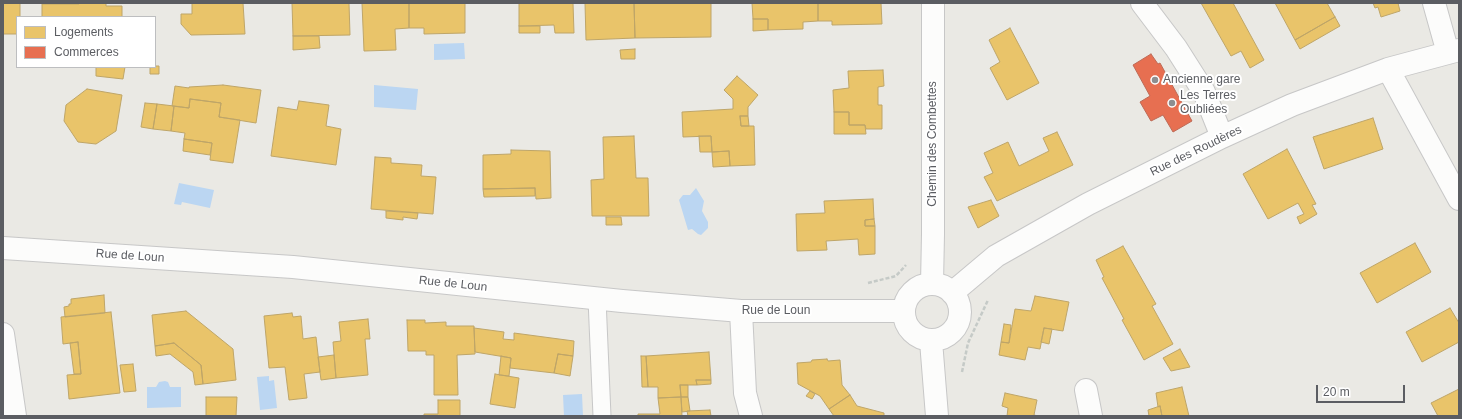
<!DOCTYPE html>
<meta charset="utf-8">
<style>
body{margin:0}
#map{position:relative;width:1462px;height:419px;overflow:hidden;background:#eae9e4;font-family:Helvetica,sans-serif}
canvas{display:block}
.frame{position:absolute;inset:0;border:4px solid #5b5d62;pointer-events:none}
.legend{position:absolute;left:16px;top:16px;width:140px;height:52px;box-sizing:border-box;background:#fff;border:1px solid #bdbec0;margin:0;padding:5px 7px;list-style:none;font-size:12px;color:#5b5d62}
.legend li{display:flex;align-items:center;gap:8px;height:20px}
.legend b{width:20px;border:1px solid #bdbec0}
.scale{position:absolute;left:1316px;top:385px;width:89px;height:18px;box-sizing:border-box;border:2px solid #5b5d62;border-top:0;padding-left:5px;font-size:12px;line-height:14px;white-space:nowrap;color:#5b5d62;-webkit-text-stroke:3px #fff;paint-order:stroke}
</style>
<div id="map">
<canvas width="1462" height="419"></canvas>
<div class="frame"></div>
<ul class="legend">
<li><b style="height:11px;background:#e9c46a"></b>Logements</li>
<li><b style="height:11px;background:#e76f51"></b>Commerces</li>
</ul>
<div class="scale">20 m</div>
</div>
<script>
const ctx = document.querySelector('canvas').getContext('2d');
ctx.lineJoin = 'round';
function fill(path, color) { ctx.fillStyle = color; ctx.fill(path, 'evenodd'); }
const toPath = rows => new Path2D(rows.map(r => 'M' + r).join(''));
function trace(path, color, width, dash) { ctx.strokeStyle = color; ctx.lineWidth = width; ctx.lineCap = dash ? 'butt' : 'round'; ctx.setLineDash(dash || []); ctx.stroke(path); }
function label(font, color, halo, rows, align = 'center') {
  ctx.font = font + ' Helvetica,sans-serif'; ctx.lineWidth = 4; ctx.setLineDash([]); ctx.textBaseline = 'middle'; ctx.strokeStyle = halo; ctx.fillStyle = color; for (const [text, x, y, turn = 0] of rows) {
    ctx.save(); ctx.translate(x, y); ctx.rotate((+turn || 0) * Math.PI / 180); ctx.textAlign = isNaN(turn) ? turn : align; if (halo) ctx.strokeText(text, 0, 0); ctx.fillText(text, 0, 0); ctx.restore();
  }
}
fill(toPath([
 [464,43,465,59,434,60,434,44],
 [374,85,418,89,416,110,374,107],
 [179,183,214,190,210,208,182,202,181,205,174,204],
 [696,188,704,201,702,211,708,222,708,228,701,235,698,234,692,229,688,230,679,200,683,195,690,195],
 [269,376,269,381,274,380,277,408,260,410,257,377],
 [165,381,168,382,170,387,181,387,181,407,147,408,147,387,156,387,159,382],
 [582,394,583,416,564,416,563,395]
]), '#bbd6f2');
const homes = toPath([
 [3,3,20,3,20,17,17,17,17,34,3,34,3,3],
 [79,3,106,3,106,6,122,6,122,17,42,17,42,4,79,4,79,3],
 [192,3,243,3,245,34,191,35,181,24,181,14,192,14,192,3],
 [292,3,349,3,350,35,293,36,292,3],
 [362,3,409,3,409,28,395,29,396,50,364,51,362,3],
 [409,3,465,3,465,33,424,34,424,28,409,28,409,3],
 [519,3,573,3,574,33,555,33,554,25,519,26,519,3],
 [585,3,634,3,635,38,586,40,585,3],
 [634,3,711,3,711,37,635,38,634,3],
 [752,3,818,3,818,21,803,22,803,29,768,30,768,19,753,19,752,3],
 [818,3,881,3,882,24,832,25,832,21,818,21,818,3],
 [1201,3,1233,3,1264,60,1250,68,1241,51,1231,56,1201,3],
 [1275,3,1327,3,1335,17,1295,40,1275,3],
 [1373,3,1398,3,1400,11,1381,17,1378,7,1375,8,1373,3],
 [1335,17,1340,26,1300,49,1295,40,1335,17],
 [753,19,768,19,768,30,753,31,753,19],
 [519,26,540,26,540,33,519,33,519,26],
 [1010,28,1039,83,1007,100,990,68,1000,62,989,40,1010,28],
 [293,36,319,36,320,48,293,50,293,36],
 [635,49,635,59,621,59,620,50,635,49],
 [155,66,159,66,159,74,150,74,150,67,155,67,155,66],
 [96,67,125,67,123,79,96,76,96,67],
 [883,70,884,86,878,87,878,105,882,105,882,129,866,129,865,125,849,125,849,112,834,112,833,90,849,88,848,71,883,70],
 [737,76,758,95,748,107,748,116,740,116,741,126,754,126,755,165,730,166,729,151,712,152,711,136,683,137,682,112,733,109,733,99,724,90,737,76],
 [223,85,261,90,256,123,219,117,221,103,190,99,189,108,172,106,175,86,189,88,189,87,223,85],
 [87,89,122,95,116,131,96,144,78,142,64,121,66,105,87,89],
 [190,99,221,103,219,117,240,120,233,163,210,160,212,143,184,139,185,133,171,131,174,106,189,108,190,99],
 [299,101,329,105,326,126,341,129,336,165,271,156,278,107,297,110,299,101],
 [145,103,157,104,153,129,141,127,145,103],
 [157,104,174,106,171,131,153,129,157,104],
 [834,112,849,112,849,125,865,125,866,134,834,134,834,112],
 [740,116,748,116,749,126,741,126,740,116],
 [1373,118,1383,149,1324,169,1313,137,1373,118],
 [1057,132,1073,165,997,201,984,177,993,173,984,153,1008,142,1019,166,1049,151,1043,138,1057,132],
 [634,136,636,178,648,178,649,216,592,216,591,180,604,179,603,137,634,136],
 [699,136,711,136,712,152,700,152,699,136],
 [184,139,212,143,210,155,183,151,184,139],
 [1287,149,1316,204,1312,205,1317,214,1300,224,1297,217,1304,214,1298,203,1268,219,1243,174,1287,149],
 [511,150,550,151,551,198,536,199,535,188,483,189,483,155,511,154,511,150],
 [729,151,730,166,713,167,712,152,729,151],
 [375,157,391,158,391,163,422,165,421,176,436,177,433,214,371,209,375,157],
 [535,188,535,196,484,197,483,189,535,188],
 [873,199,874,219,865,220,865,226,875,226,875,254,859,255,858,239,826,241,827,250,797,251,796,214,825,213,824,201,873,199],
 [991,200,999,216,978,228,968,207,991,200],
 [386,211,418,213,417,219,403,217,403,220,386,218,386,211],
 [606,217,621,217,622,225,606,225,606,217],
 [874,219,875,226,865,226,865,220,874,219],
 [1415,243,1431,272,1377,303,1360,273,1415,243],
 [1123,246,1156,304,1152,306,1173,344,1144,360,1122,320,1124,319,1102,278,1104,277,1096,260,1123,246],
 [104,295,105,313,65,317,64,307,69,306,69,304,71,304,71,299,104,295],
 [1035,296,1069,302,1063,331,1044,328,1040,349,1028,347,1025,360,999,355,1001,342,1009,343,1015,309,1031,311,1035,296],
 [1450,308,1459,323,1459,342,1422,362,1406,332,1450,308],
 [186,311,233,349,236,380,203,384,201,365,174,343,155,346,152,315,186,311],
 [111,312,120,393,69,399,67,375,81,374,78,342,63,344,61,317,111,312],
 [292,313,293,317,301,316,303,339,316,337,320,372,304,374,307,398,289,400,285,367,269,368,264,316,292,313],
 [368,319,370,339,365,339,368,375,336,378,333,342,341,341,339,322,368,319],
 [407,320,425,320,425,323,446,322,446,326,474,326,475,354,457,355,458,395,434,395,434,355,426,355,426,351,408,351,407,320],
 [1004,324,1011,325,1009,343,1001,342,1004,324],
 [474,328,504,332,503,339,514,340,514,333,574,341,573,356,558,354,554,373,510,368,511,358,475,352,474,328],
 [1044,328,1052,329,1049,344,1041,342,1044,328],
 [78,342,81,374,74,374,70,343,78,342],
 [174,343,201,365,203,384,195,385,193,372,170,354,156,356,155,346,174,343],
 [1180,349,1190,367,1171,371,1163,358,1180,349],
 [709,352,711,380,696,380,697,385,680,385,681,397,658,398,658,387,648,387,646,356,709,352],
 [558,354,573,356,570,376,554,373,558,354],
 [334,355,336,378,321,380,318,357,334,355],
 [501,356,511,358,509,376,499,375,501,356],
 [641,356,646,356,648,387,642,387,641,356],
 [827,359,828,361,840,360,842,385,850,395,829,409,820,396,798,384,797,363,811,362,812,360,827,359],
 [133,364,136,391,124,392,120,365,133,364],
 [495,374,519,378,515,408,490,404,495,374],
 [696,380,711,380,711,384,697,385,696,380],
 [680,385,688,385,688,397,681,397,680,385],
 [1182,387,1189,416,1162,416,1160,406,1158,407,1156,393,1182,387],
 [1459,389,1459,416,1438,416,1431,403,1459,389],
 [810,391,815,394,812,399,806,396,810,391],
 [1005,393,1037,400,1034,415,1038,416,1007,416,1008,408,1002,406,1005,393],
 [850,395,857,406,884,413,884,416,834,416,829,409,850,395],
 [206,397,237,397,236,416,206,416,206,397],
 [681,397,682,416,638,416,638,414,660,414,658,398,681,397],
 [681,397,688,397,690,411,682,412,681,397],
 [438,400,460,400,460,416,424,416,424,414,438,414,438,400],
 [1160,406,1162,416,1149,416,1148,410,1160,406],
 [710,410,711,416,688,416,687,411,710,410]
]);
fill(homes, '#e9c46a');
trace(homes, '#bea568', 1);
const shops = toPath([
 [1151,54,1158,64,1160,63,1192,121,1173,132,1163,115,1151,121,1140,102,1150,96,1133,65,1151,54]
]);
fill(shops, '#e76f51');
trace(shops, '#bd6a56', 1);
const lane = toPath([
 [597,299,602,416]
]);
const street = toPath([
 [1142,3,1176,48,1204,92,1222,137],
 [1434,3,1448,53],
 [1388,69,1459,199],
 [3,248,293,267,622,301,741,311,904,311],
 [932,284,933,234,933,3],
 '904 312a28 28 0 1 1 56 0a28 28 0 1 1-56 0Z',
 [952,293,996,256,1088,204,1222,137,1292,105,1388,69,1459,50],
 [741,311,745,393,751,416],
 [3,334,15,416],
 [931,341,937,416],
 [1086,390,1091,416]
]);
trace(lane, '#c7c7c7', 19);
trace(street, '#c7c7c7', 24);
trace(toPath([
 [868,283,896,276,906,265],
 [962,372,968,343,988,300]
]), '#c5cac7', 2.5, [4, 2]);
trace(lane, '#fcfcfb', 17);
trace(street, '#fcfcfb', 22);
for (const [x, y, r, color] of [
 [1155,80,4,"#8d8e90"],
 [1172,103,4,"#8d8e90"]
]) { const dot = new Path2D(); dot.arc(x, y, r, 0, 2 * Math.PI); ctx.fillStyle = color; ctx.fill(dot); trace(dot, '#fff', 1.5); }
label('12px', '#5b5d62', '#fff', [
 ["Ancienne gare",1163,80],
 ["Les Terres",1180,96],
 ["Oubliées",1180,110]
], 'left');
label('12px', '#5b5d62', '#fff', [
 ["Chemin des Combettes",933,144,-90],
 ["Rue des Roudères",1196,151,-26],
 ["Rue de Loun",130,256,4],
 ["Rue de Loun",453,284,6],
 ["Rue de Loun",776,311]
]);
</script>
